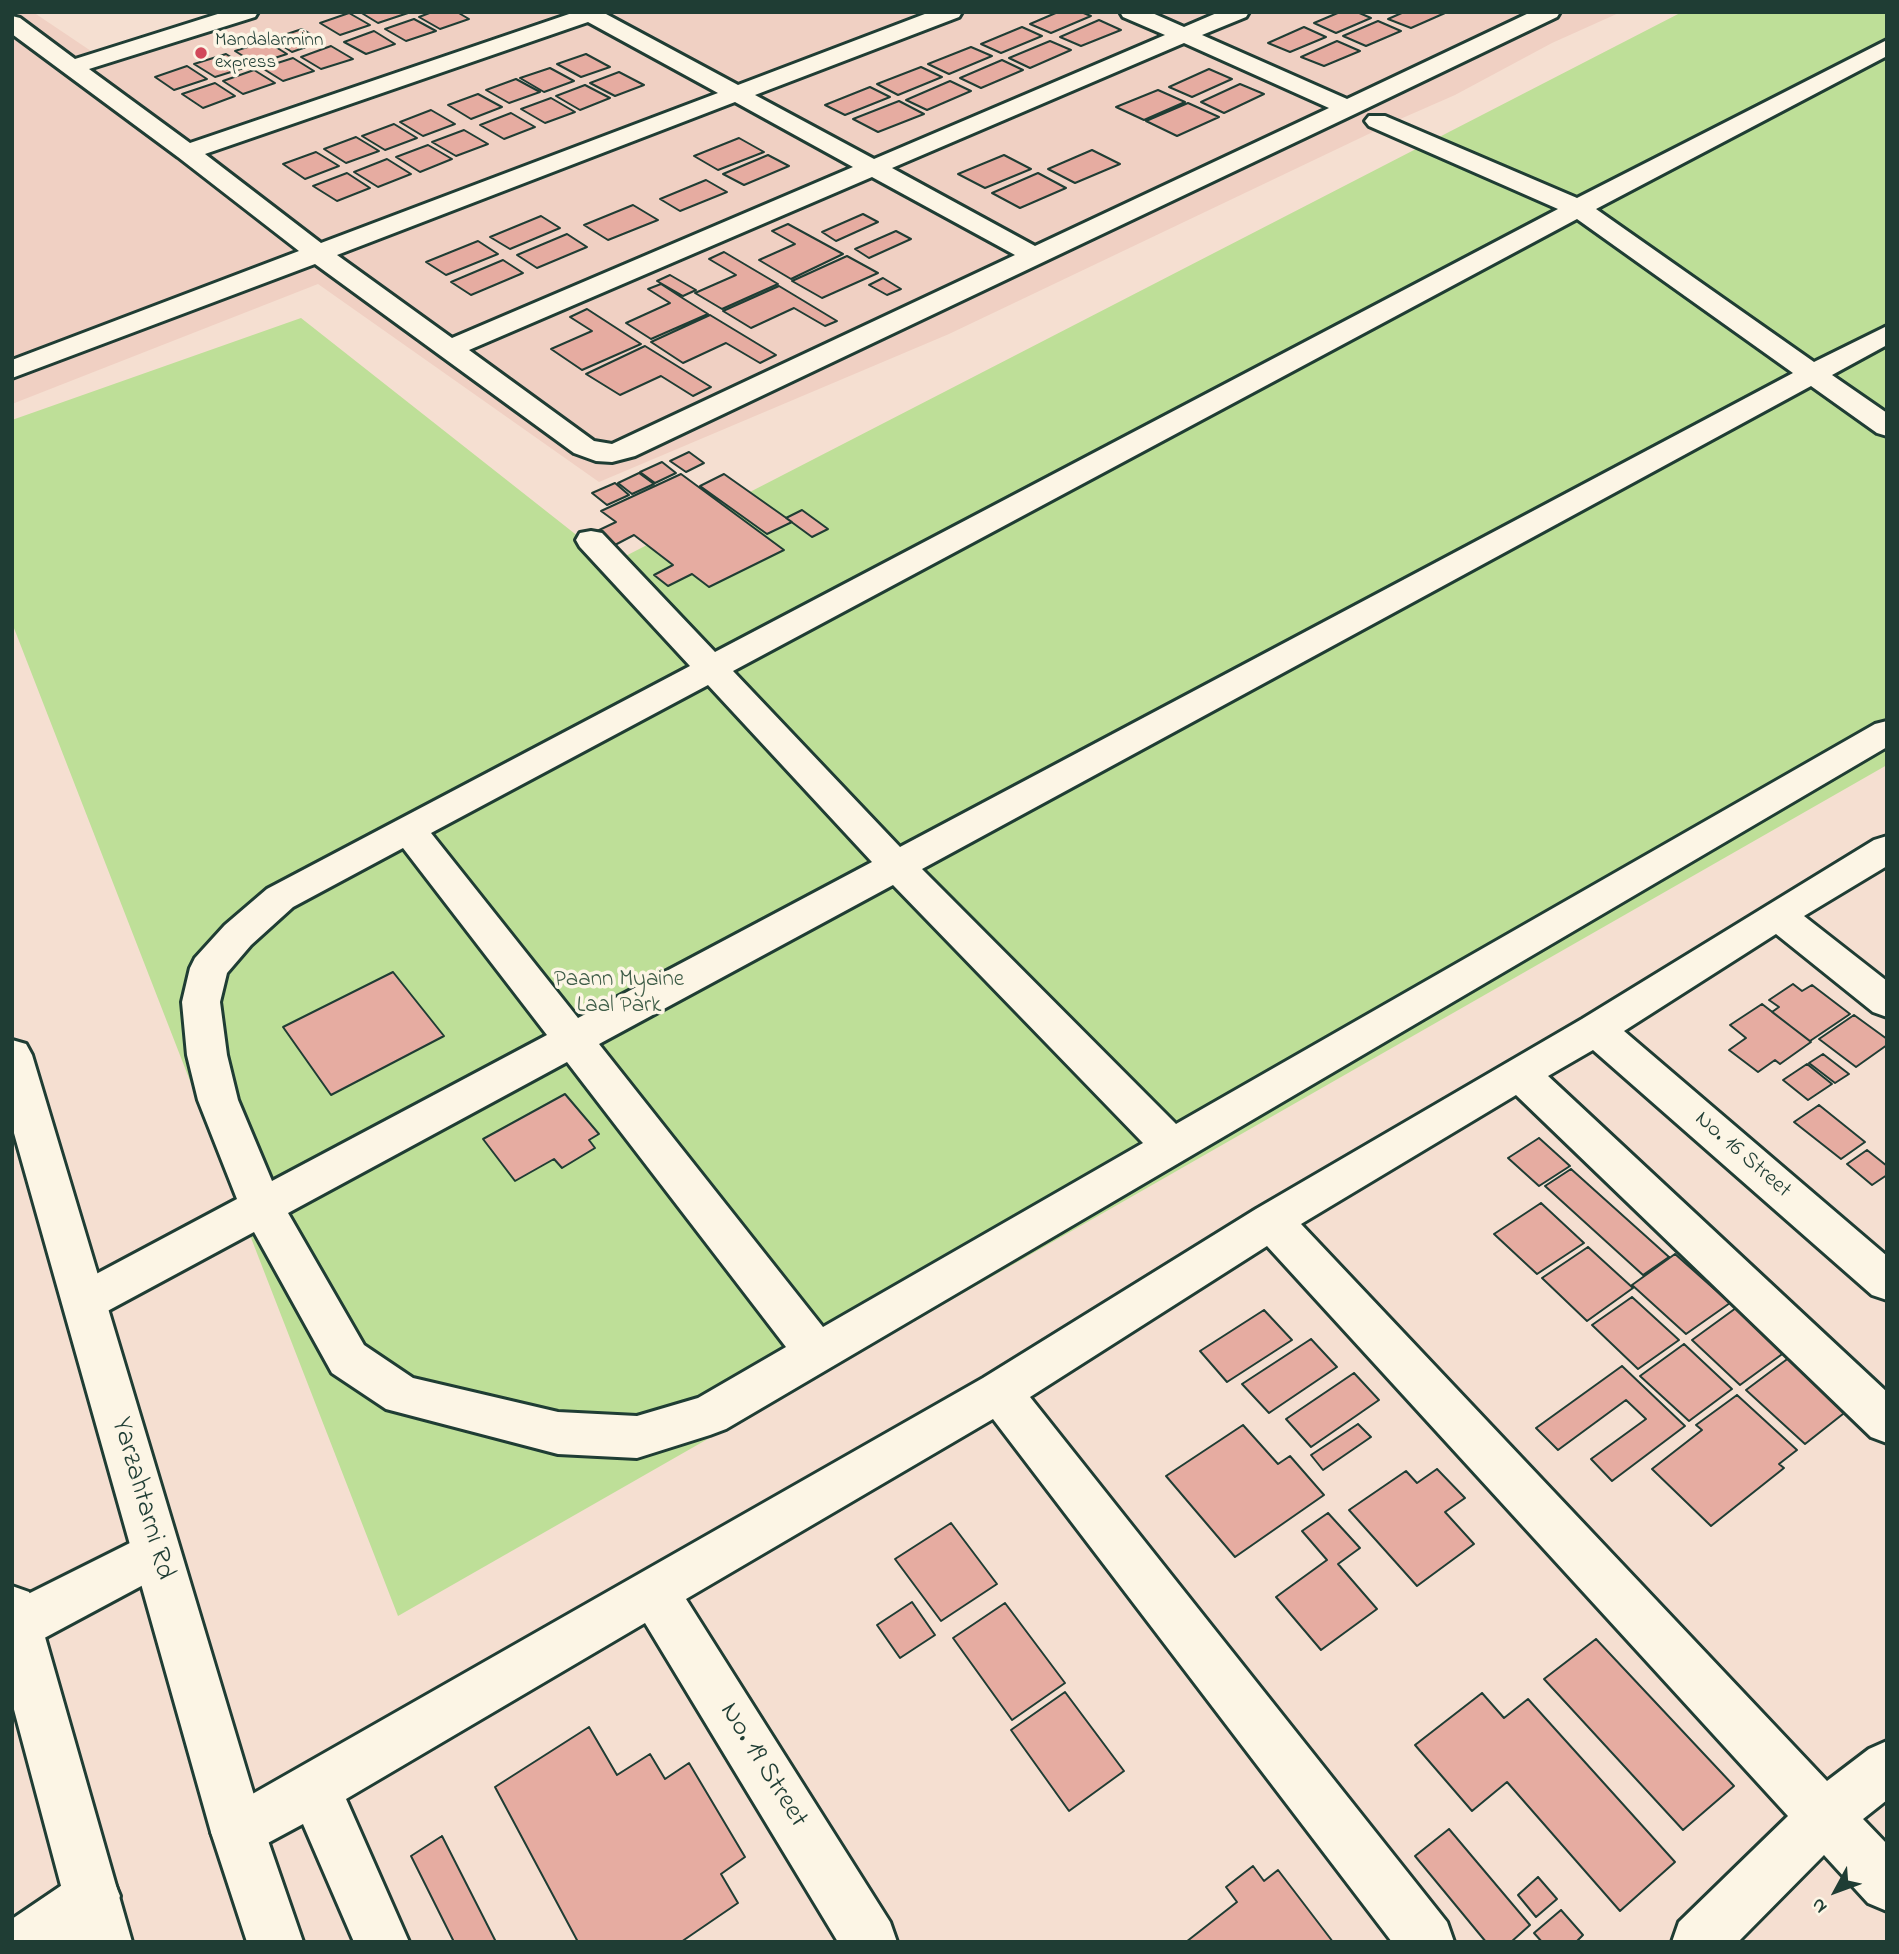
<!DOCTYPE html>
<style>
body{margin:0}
#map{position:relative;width:1899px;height:1954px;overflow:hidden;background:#f5dfd1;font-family:"Indie Flower",sans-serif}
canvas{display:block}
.frame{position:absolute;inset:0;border:14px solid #1f3d34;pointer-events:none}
.north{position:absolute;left:1801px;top:1856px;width:70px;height:70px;-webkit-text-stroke:5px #fcf5e5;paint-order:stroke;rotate:229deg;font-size:19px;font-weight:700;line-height:28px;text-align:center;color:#1f3d34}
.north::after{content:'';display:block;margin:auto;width:24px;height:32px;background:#1f3d34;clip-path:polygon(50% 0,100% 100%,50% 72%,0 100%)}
</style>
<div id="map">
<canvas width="1899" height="1954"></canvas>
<div class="frame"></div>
<div class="north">N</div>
</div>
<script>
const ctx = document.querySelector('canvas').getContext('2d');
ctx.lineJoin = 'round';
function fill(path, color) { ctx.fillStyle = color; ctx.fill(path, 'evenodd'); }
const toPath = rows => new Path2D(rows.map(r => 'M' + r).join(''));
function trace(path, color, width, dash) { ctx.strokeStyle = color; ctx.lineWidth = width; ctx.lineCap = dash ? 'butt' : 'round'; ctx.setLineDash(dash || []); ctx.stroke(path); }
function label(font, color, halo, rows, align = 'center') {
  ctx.font = font + ' "Indie Flower",sans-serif'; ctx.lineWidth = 7; ctx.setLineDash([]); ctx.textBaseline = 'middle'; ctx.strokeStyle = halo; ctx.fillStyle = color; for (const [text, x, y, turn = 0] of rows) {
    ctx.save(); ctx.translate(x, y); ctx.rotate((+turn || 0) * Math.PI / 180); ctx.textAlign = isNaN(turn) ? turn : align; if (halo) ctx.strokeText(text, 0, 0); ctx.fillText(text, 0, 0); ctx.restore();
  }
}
fill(toPath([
 [23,12,33,12,94,53,225,12,1621,12,1552,43,1455,95,1398,120,949,334,599,482,318,284,12,404,12,16]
]), '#f0d0c3');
fill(toPath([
 [1682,12,1887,12,1887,765,398,1616,12,623,12,420,301,318,612,563]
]), '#bedf98');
const building = toPath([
 [360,12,406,12,408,13,378,23,360,12],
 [432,12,457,12,469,19,440,29,419,17,432,12],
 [1058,12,1081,12,1091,16,1051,33,1030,24,1058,12],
 [1340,12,1357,12,1371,18,1336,33,1314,23,1340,12],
 [1404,12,1442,12,1445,13,1411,28,1388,19,1404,12],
 [349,13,370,25,340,35,320,23,349,13],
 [414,19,436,31,406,41,385,29,414,19],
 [1099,20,1121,30,1081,46,1060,37,1099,20],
 [1378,21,1401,31,1366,46,1343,36,1378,21],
 [1022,27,1042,36,1001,53,981,44,1022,27],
 [1304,27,1326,37,1290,52,1268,43,1304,27],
 [302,29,323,41,292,52,272,39,302,29],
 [374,31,395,44,366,54,344,42,374,31],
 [266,41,287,54,256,64,235,51,266,41],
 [1050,41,1071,50,1030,68,1009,58,1050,41],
 [1337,41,1360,51,1324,66,1301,57,1337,41],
 [331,46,353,59,321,69,301,57,331,46],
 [971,47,992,56,949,74,928,64,971,47],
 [226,54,247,67,215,77,194,64,226,54],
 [586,54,610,67,581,77,557,64,586,54],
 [293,58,314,71,283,81,262,68,293,58],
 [1002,60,1023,70,981,88,960,78,1002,60],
 [187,66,207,79,174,90,155,77,187,66],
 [921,67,942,77,898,95,877,84,921,67],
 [550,68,574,81,544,92,520,78,550,68],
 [1209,69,1232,79,1192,97,1169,87,1209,69],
 [254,70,275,83,243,94,223,81,254,70],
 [619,72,644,85,615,96,590,83,619,72],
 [516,79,540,92,509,103,486,90,516,79],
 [950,81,971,91,927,110,906,100,950,81],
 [215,83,235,96,203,108,182,94,215,83],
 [1240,84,1264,94,1224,113,1201,102,1240,84],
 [585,85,610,98,580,110,556,96,585,85],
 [870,87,890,97,845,115,825,105,870,87],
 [1158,90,1185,102,1144,120,1116,107,1158,90],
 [478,94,502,107,471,119,448,105,478,94],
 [551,98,575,112,545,123,521,109,551,98],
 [899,101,924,114,878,132,853,119,899,101],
 [1188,103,1219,117,1177,136,1146,121,1188,103],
 [431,110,455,124,423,136,400,122,431,110],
 [511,113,535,127,504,139,480,125,511,113],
 [394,124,417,138,385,150,362,136,394,124],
 [464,130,488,144,456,156,432,142,464,130],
 [356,137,379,151,346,163,324,149,356,137],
 [739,138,764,152,718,170,694,156,739,138],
 [428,145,452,159,420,172,396,157,428,145],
 [1092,150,1120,164,1075,183,1048,169,1092,150],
 [316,152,339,166,305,179,283,164,316,152],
 [768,155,789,166,744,185,723,174,768,155],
 [1004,155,1031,169,985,188,958,174,1004,155],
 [387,159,411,174,378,187,354,172,387,159],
 [347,173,370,188,337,201,313,186,347,173],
 [1038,173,1066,188,1020,208,992,193,1038,173],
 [706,180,727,192,680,211,660,199,706,180],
 [633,205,658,220,608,240,584,225,633,205],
 [863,214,878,222,836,241,822,232,863,214],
 [541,216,560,228,510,249,490,237,541,216],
 [788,224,843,254,791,279,759,260,795,244,772,231,788,224],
 [896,231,911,239,869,258,855,249,896,231],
 [567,234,587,247,537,268,517,255,567,234],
 [478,241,498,254,446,275,426,262,478,241],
 [724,252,778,284,722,309,695,293,736,275,709,259,724,252],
 [847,256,878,273,822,298,792,281,847,256],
 [503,260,523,273,471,295,451,282,503,260],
 [670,275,696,290,683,296,657,281,670,275],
 [883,278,901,289,887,295,869,285,883,278],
 [661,284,684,299,708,314,651,339,626,323,670,303,648,289,661,284],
 [779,286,837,321,825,326,794,308,751,328,723,311,779,286],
 [587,309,641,344,582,370,551,349,592,331,570,317,587,309],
 [710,315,776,355,760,363,726,343,683,363,651,342,710,315],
 [645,346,711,387,693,396,661,376,620,395,586,374,645,346],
 [689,452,704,463,686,472,670,461,689,452],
 [662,462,676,473,655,483,640,472,662,462],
 [639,473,654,484,632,494,618,483,639,473],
 [681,474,784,550,709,587,692,574,668,586,654,575,673,565,634,535,613,546,595,532,616,522,601,511,681,474],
 [724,474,792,522,767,534,700,486,724,474],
 [615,483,629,495,607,505,592,493,615,483],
 [802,510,828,529,812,537,786,518,802,510],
 [393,972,444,1036,331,1095,283,1027,393,972],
 [1793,984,1802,991,1812,985,1850,1014,1810,1041,1772,1012,1779,1007,1769,1000,1793,984],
 [1762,1004,1811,1042,1780,1064,1775,1060,1758,1072,1729,1050,1746,1038,1730,1025,1762,1004],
 [1854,1015,1887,1039,1887,1045,1856,1067,1819,1039,1854,1015],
 [1823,1054,1849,1074,1835,1083,1809,1063,1823,1054],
 [1807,1064,1832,1084,1808,1100,1783,1080,1807,1064],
 [565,1094,599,1134,589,1140,595,1148,562,1168,554,1159,515,1181,483,1139,565,1094],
 [1819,1105,1865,1142,1841,1159,1794,1122,1819,1105],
 [1539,1138,1570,1166,1539,1186,1508,1158,1539,1138],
 [1867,1150,1887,1166,1887,1175,1872,1185,1847,1164,1867,1150],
 [1571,1169,1669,1257,1643,1275,1545,1186,1571,1169],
 [1541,1203,1584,1243,1537,1274,1494,1234,1541,1203],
 [1588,1247,1633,1288,1587,1321,1542,1278,1588,1247],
 [1675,1254,1730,1303,1686,1334,1632,1285,1675,1254],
 [1632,1297,1679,1340,1638,1369,1592,1325,1632,1297],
 [1736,1308,1785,1352,1740,1385,1692,1340,1736,1308],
 [1264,1310,1292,1340,1227,1382,1200,1351,1264,1310],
 [1311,1339,1337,1367,1269,1413,1242,1384,1311,1339],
 [1684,1344,1732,1389,1689,1421,1640,1376,1684,1344],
 [1790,1357,1848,1410,1805,1444,1746,1390,1790,1357],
 [1622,1366,1685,1426,1612,1481,1591,1459,1646,1419,1626,1400,1558,1450,1536,1428,1622,1366],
 [1354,1373,1379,1400,1311,1447,1286,1419,1354,1373],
 [1737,1395,1797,1450,1779,1464,1784,1468,1711,1526,1652,1469,1702,1430,1696,1425,1737,1395],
 [1358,1424,1371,1437,1323,1470,1311,1455,1358,1424],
 [1243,1425,1278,1464,1290,1456,1324,1495,1235,1557,1166,1476,1243,1425],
 [1437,1469,1465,1498,1445,1512,1474,1544,1417,1586,1349,1510,1406,1471,1417,1483,1437,1469],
 [1328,1513,1360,1548,1338,1564,1377,1609,1321,1650,1276,1597,1327,1560,1302,1531,1328,1513],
 [951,1523,997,1584,941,1621,895,1559,951,1523],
 [912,1602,935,1635,900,1658,877,1625,912,1602],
 [1005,1603,1065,1683,1012,1720,953,1638,1005,1603],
 [1596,1639,1734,1786,1683,1830,1544,1679,1596,1639],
 [1065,1692,1124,1771,1069,1811,1011,1730,1065,1692],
 [1482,1693,1504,1718,1528,1699,1675,1862,1620,1911,1507,1782,1472,1811,1415,1745,1482,1693],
 [589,1727,617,1775,650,1754,665,1779,689,1763,745,1857,721,1874,738,1903,681,1942,578,1942,495,1787,589,1727],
 [1449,1829,1530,1925,1511,1942,1486,1942,1415,1856,1449,1829],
 [442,1836,496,1942,454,1942,411,1856,442,1836],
 [1253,1866,1264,1881,1278,1870,1333,1942,1186,1942,1237,1902,1226,1887,1253,1866],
 [1538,1877,1557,1899,1536,1917,1518,1895,1538,1877],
 [1561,1910,1583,1935,1576,1942,1542,1942,1534,1933,1561,1910]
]);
fill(building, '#e6aca1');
trace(building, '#1f3d34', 2);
const minor = toPath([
 [224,12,258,12,255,17,89,69,190,143,575,12,608,12,606,14,738,85,930,12,962,12,959,17,755,95,874,159,1165,35,1123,17,1120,12,1150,12,1184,27,1219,12,1249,12,1246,17,1202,35,1347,99,1531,12,1560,12,1557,17,1357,113,635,456,612,462,596,461,574,453,315,264,12,378,12,360,299,251,178,157,12,34,12,16,20,18,75,59,224,12],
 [588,22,718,93,321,243,205,154,588,22],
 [1184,43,1329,108,1035,246,892,168,1184,43],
 [735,102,853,167,452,338,337,255,735,102],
 [872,177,1015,255,612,444,594,441,469,350,872,177],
 [1887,40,1887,56,1596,209,1814,362,1887,326,1887,345,1832,375,1887,413,1887,436,1877,433,1811,386,922,869,1176,1124,1875,724,1887,721,1887,747,726,1429,710,1435,637,1458,558,1454,386,1409,332,1373,254,1232,100,1315,84,1321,68,1315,62,1302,68,1289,237,1199,198,1100,187,1055,182,1002,190,968,195,958,225,925,267,889,690,666,580,547,576,540,580,533,591,531,602,533,715,652,1558,209,1369,126,1365,121,1369,116,1385,116,1577,198,1887,40],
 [1577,219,1793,373,900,847,733,671,1577,219],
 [708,685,872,862,578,1018,431,833,708,685],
 [403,848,547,1035,272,1181,238,1100,227,1055,220,1002,227,973,251,945,293,907,403,848],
 [893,885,1143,1143,823,1327,599,1044,893,885],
 [567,1062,786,1347,698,1398,637,1416,558,1412,413,1378,364,1345,288,1213,567,1062],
 [1887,836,1887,866,1804,916,1887,981,1887,1017,1873,1012,1776,934,1624,1031,1887,1256,1887,1300,1872,1295,1593,1050,1548,1076,1887,1392,1887,1443,1871,1437,1516,1095,1301,1224,1827,1781,1869,1749,1887,1741,1887,1800,1863,1819,1887,1844,1887,1911,1868,1903,1824,1855,1738,1942,1672,1942,1679,1922,1788,1816,1267,1246,1030,1397,1447,1922,1454,1942,1392,1942,993,1419,686,1599,890,1922,897,1942,838,1942,645,1623,346,1799,409,1942,354,1942,303,1824,238,1859,219,1851,211,1832,219,1813,983,1378,1256,1209,1582,1019,1874,840,1887,836],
 [93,1869,112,1877,120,1896,112,1915,74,1942,12,1942,12,1919,74,1877,93,1869]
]);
const major = toPath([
 [12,1040,26,1044,32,1055,265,1832,303,1942,247,1942,211,1832,12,1126,12,1040],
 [12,1586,29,1592,37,1609,132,1942,76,1942,12,1702,12,1586]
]);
const highway = toPath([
 [156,1530,173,1537,180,1553,173,1569,35,1643,17,1650,12,1648,12,1602,156,1530]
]);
trace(minor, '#1f3d34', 6);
trace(major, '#1f3d34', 6);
trace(highway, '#1f3d34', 6);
fill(minor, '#fcf5e5');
fill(major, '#fcf5e5');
fill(highway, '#fcf5e5');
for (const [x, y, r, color] of [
 [201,53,7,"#d1495b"]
]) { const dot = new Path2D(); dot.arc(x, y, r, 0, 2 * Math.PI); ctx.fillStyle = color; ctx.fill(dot); trace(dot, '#fcf5e5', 2.5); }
label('19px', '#1f3d34', '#fcf5e5', [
 ["Mandalarminn",215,42],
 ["express",215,64]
], 'left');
label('23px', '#3f5d48', '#fcf5e5', [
 ["Paann Myaine",619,981],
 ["Laal Park",619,1007]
]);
label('23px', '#1f3d34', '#fcf5e5', [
 ["No. 16 Street",1742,1156,41]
]);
label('28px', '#1f3d34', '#fcf5e5', [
 ["Yarzahtarni Rd",141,1499,74],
 ["No. 19 Street",762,1766,58]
]);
</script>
